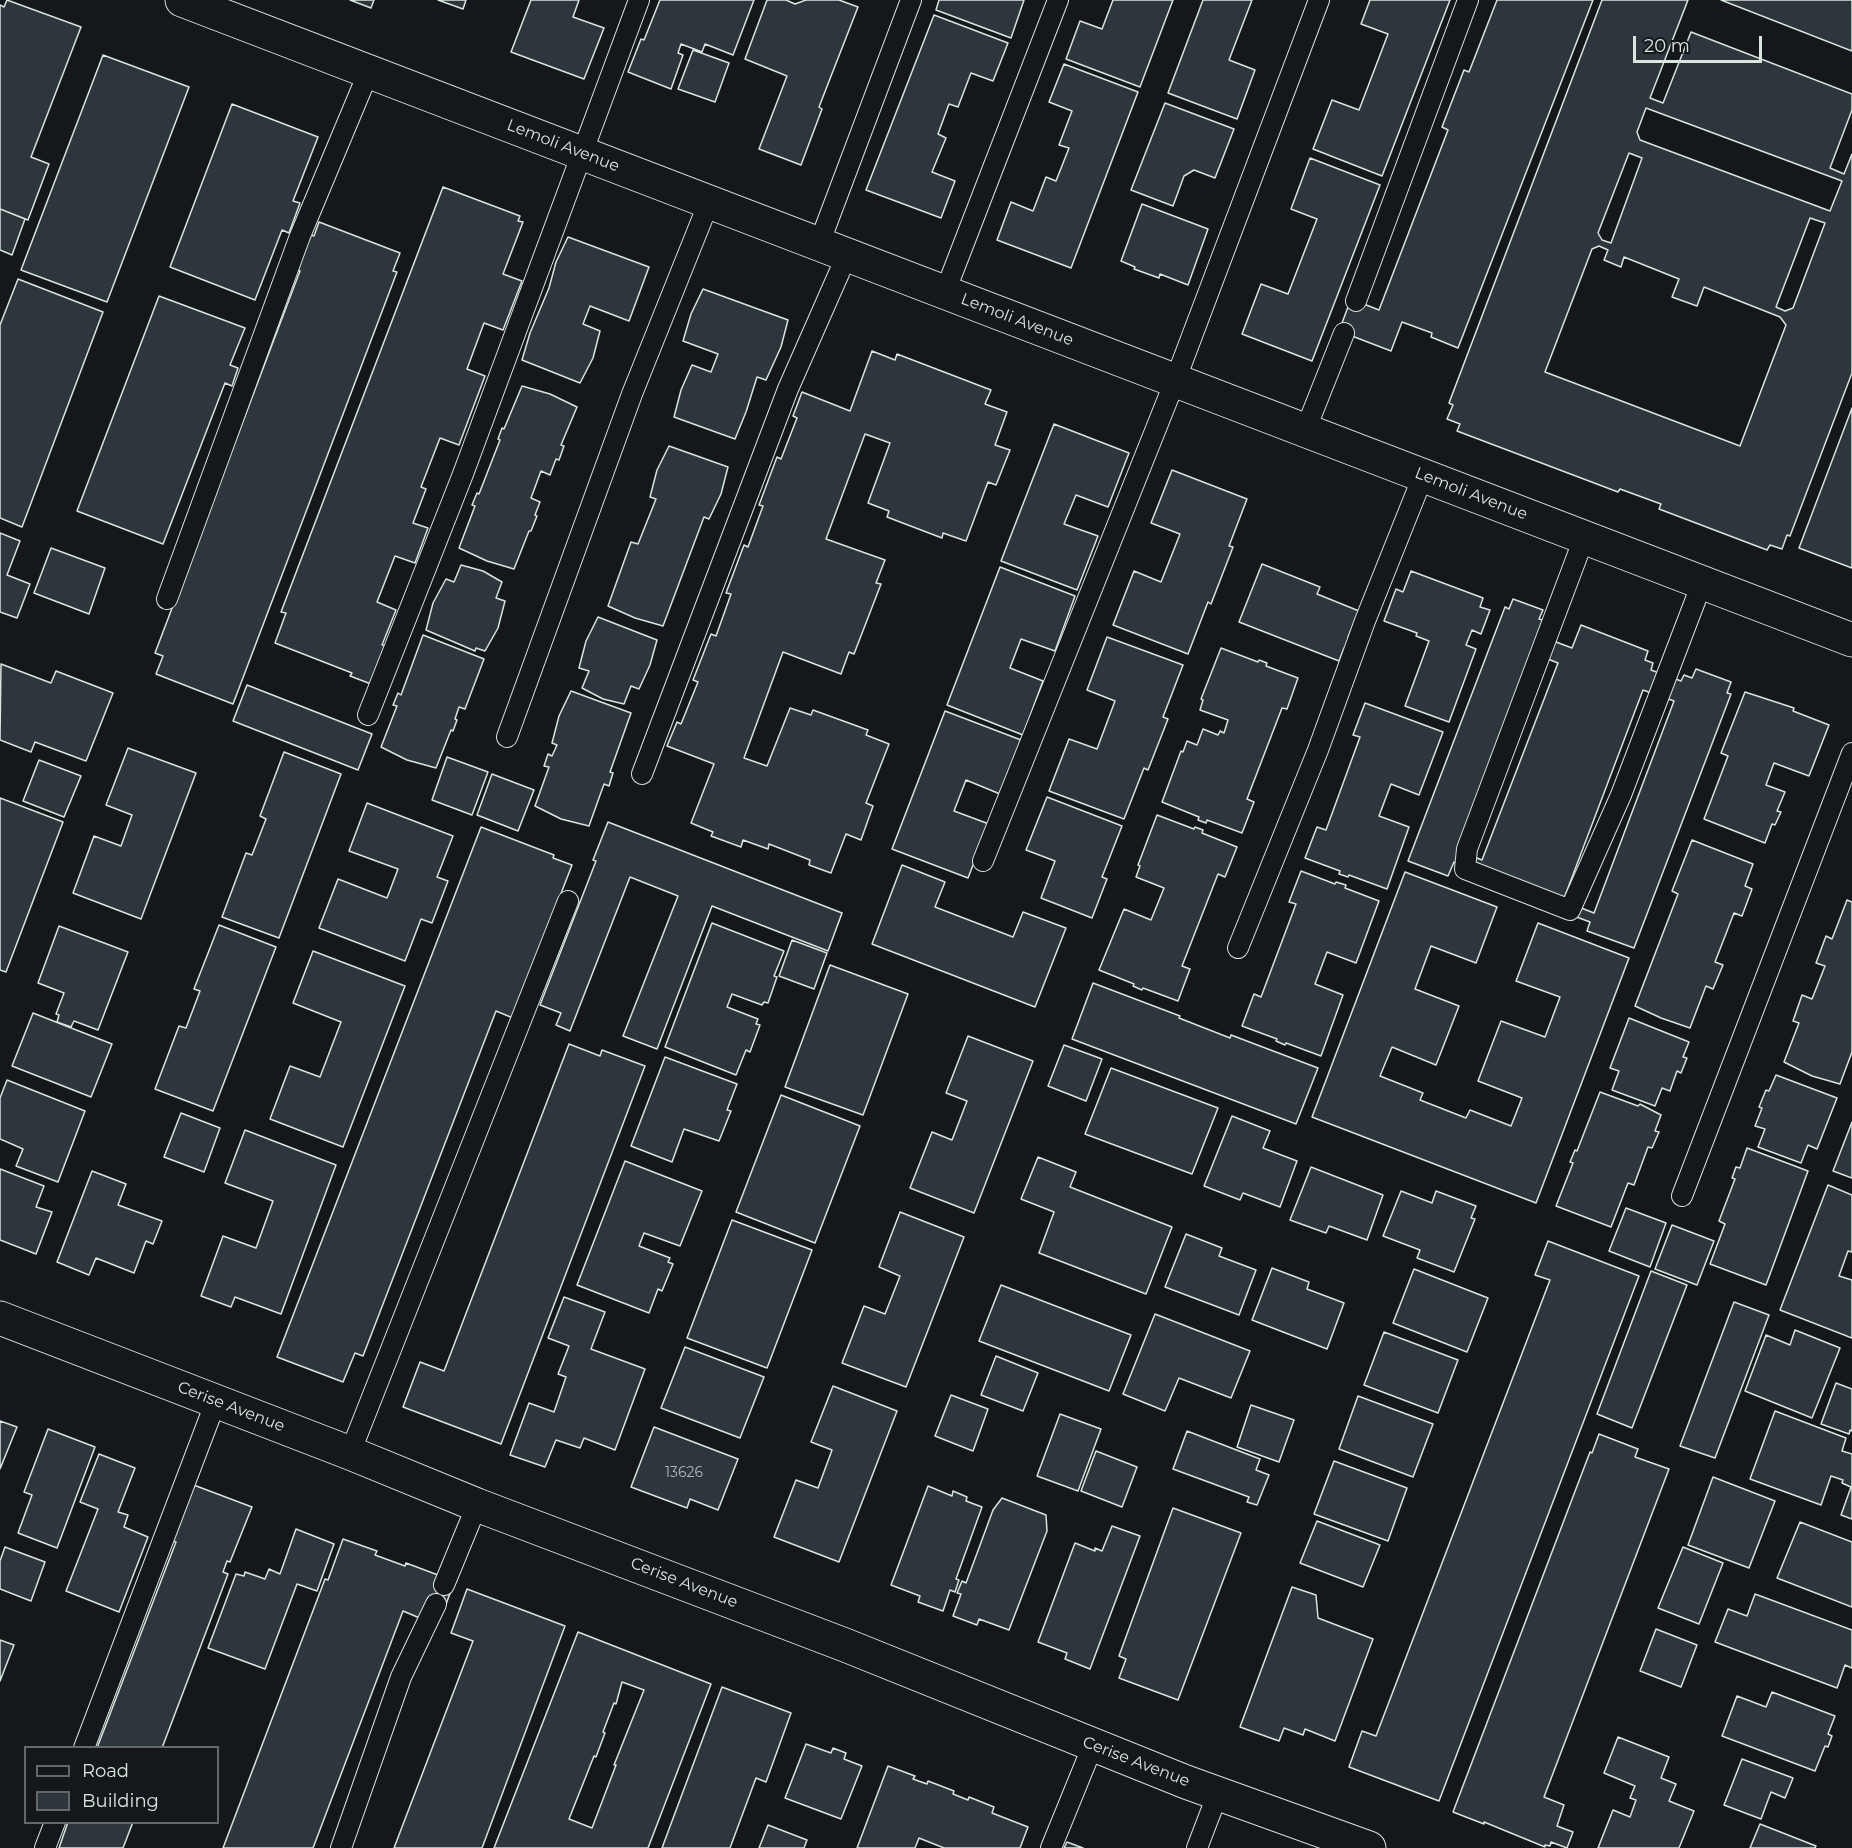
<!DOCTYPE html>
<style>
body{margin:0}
#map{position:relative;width:1852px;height:1848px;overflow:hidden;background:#14181c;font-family:Montserrat,sans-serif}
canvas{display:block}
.legend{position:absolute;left:24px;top:1746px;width:195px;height:78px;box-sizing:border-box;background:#14181c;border:2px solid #626a69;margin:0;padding:8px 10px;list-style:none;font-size:18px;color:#d8e6dc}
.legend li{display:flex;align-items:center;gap:12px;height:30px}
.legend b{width:30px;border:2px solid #626a69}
.scale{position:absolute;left:1633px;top:36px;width:129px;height:27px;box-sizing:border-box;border:3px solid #d8e6dc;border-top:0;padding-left:8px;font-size:18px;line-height:21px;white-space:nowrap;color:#d8e6dc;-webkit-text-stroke:4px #14181c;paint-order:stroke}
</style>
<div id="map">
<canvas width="1852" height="1848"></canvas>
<ul class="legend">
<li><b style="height:8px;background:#14181c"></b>Road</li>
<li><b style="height:16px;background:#2c363c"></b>Building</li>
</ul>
<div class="scale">20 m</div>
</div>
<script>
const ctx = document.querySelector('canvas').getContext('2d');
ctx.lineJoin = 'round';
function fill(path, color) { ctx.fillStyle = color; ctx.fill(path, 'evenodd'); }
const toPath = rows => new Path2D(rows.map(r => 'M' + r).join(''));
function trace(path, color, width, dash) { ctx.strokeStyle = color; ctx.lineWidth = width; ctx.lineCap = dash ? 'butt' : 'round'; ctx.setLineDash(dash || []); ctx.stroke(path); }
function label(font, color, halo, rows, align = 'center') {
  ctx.font = font + ' Montserrat,sans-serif'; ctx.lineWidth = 4.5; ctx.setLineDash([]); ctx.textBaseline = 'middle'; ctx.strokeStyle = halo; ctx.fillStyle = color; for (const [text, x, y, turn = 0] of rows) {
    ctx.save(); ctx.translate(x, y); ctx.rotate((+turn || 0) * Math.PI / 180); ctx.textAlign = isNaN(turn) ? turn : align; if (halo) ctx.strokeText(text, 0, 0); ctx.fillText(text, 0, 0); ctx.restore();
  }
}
const building = toPath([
 [7,0,81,27,31,157,49,164,28,220,0,209,0,5,4,7,7,0],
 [350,0,374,0,371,8,350,0],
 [438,0,466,0,463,9,438,0],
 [531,0,579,0,573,17,604,28,584,79,511,52,531,0],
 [660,0,754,0,733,55,705,44,702,52,681,44,678,53,683,55,671,89,628,72,641,39,644,40,660,0],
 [767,0,786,0,795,4,806,0,839,0,858,7,819,107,822,109,801,165,759,149,787,76,745,59,767,0],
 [939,0,1024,0,1011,38,936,10,939,0],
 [1113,0,1173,0,1140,87,1066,59,1080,21,1102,29,1113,0],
 [1203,0,1252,0,1229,60,1255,70,1237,119,1168,93,1203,0],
 [1370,0,1450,0,1382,176,1313,149,1332,100,1359,110,1388,34,1361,24,1370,0],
 [1497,0,1593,0,1458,348,1431,337,1432,333,1402,322,1391,351,1339,331,1351,299,1379,310,1448,130,1442,127,1464,70,1469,72,1497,0],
 [1602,0,1688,0,1650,98,1663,103,1691,32,1852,94,1852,110,1830,168,1844,174,1852,154,1852,373,1790,536,1787,535,1782,549,1770,545,1767,550,1659,509,1661,504,1620,489,1618,492,1457,431,1460,424,1447,419,1453,405,1449,403,1602,0],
 [1646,108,1842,181,1830,211,1640,140,1637,132,1646,108],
 [1629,153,1642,158,1611,243,1602,240,1598,233,1629,153],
 [1810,218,1825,223,1793,308,1785,311,1776,307,1810,218],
 [1599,246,1608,250,1604,260,1621,267,1624,257,1679,279,1672,297,1697,306,1704,287,1780,317,1786,325,1740,446,1545,372,1592,249,1599,246],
 [1721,0,1852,0,1852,51,1721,0],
 [934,15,1008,43,993,81,971,73,958,107,949,104,938,134,946,138,932,172,955,181,941,218,866,190,934,15],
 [693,50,729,63,715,102,678,89,693,50],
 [103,55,189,87,107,302,21,270,103,55],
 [1064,64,1138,92,1071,268,997,240,1011,202,1033,211,1046,177,1056,181,1069,148,1059,145,1072,111,1049,102,1064,64],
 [1165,103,1234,129,1215,178,1194,170,1184,176,1173,206,1131,190,1165,103],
 [232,104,318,137,293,201,300,203,289,233,282,230,255,300,170,267,232,104],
 [1310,158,1380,185,1312,361,1242,334,1261,284,1288,294,1317,219,1291,209,1310,158],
 [443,187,520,216,518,221,523,222,503,274,522,281,503,330,484,323,467,369,485,376,459,445,440,438,421,487,426,489,413,523,428,528,415,563,395,556,377,602,396,610,382,645,385,645,371,684,350,676,352,673,275,643,286,613,281,612,443,187],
 [1142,204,1208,229,1188,285,1160,274,1159,278,1134,269,1135,267,1121,261,1142,204],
 [0,209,25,219,12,255,0,250,0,209],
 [319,222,400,253,393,271,397,272,233,704,156,674,163,656,155,653,300,271,292,268,306,233,314,236,319,222],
 [568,237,649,267,629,321,590,306,583,324,600,331,593,358,580,383,522,360,530,333,549,288,556,262,568,237],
 [18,279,103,312,22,527,0,518,0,325,18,279],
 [703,289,788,320,781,347,766,380,757,377,746,412,735,439,674,417,681,390,692,365,711,372,718,354,683,341,691,314,703,289],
 [159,296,245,328,230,365,238,368,232,386,225,383,163,544,77,511,159,296],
 [872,351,895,360,897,354,991,390,985,404,1007,412,995,445,1010,450,996,485,988,482,966,541,943,533,942,538,887,517,889,511,868,503,890,443,865,434,826,539,885,560,876,583,881,584,854,654,849,652,841,674,783,652,744,758,767,766,790,708,811,715,813,710,868,730,866,735,889,744,866,803,873,806,861,840,846,834,831,873,809,865,810,860,769,844,768,849,743,840,741,847,711,836,713,832,691,823,714,764,667,746,677,722,681,724,698,682,693,680,711,634,716,636,731,594,726,593,744,545,748,547,763,506,759,505,777,457,781,459,797,418,793,416,802,392,850,411,872,351],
 [522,386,550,394,577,407,561,445,564,446,559,460,556,459,550,475,541,471,531,498,540,502,535,515,537,516,531,531,529,531,514,569,487,561,459,548,475,506,472,505,477,493,479,494,500,440,498,439,502,428,504,429,522,386],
 [1852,408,1852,568,1799,548,1852,408],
 [1054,424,1129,453,1108,507,1076,495,1064,524,1098,536,1077,590,1001,561,1054,424],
 [669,446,728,467,721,494,709,519,704,517,663,626,635,618,608,606,631,542,638,544,656,499,650,497,657,470,669,446],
 [1172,470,1247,499,1229,546,1233,547,1211,604,1208,602,1188,654,1113,625,1134,571,1161,582,1180,534,1151,523,1172,470],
 [0,533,20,541,7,575,30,584,17,618,0,612,0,533],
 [51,548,105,568,89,614,34,593,51,548],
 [1262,564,1320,587,1317,594,1359,611,1348,637,1352,639,1348,650,1344,648,1339,661,1239,622,1262,564],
 [461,565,483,571,502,582,496,598,505,601,498,628,485,651,476,648,475,651,426,630,433,603,446,579,454,582,461,565],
 [1000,567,1075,596,1055,651,1021,639,1010,668,1043,681,1023,735,947,705,1000,567],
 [1411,571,1483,598,1480,607,1490,610,1481,634,1472,630,1466,645,1476,649,1449,722,1405,706,1429,641,1416,636,1417,633,1384,621,1396,589,1403,592,1411,571],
 [1513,599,1543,610,1539,619,1546,621,1540,636,1572,648,1581,625,1648,651,1645,660,1653,663,1651,670,1681,681,1684,675,1692,678,1696,669,1731,682,1727,693,1731,694,1634,948,1587,931,1590,922,1550,907,1485,874,1454,862,1448,876,1408,861,1505,607,1509,609,1513,599],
 [1535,654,1558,663,1482,860,1459,851,1535,654],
 [1643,690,1674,701,1594,913,1563,901,1643,690],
 [598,617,657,640,650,665,639,689,631,686,624,704,603,699,582,688,589,671,579,668,586,641,598,617],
 [423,635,484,659,465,709,459,707,455,719,457,720,453,731,451,730,436,768,407,760,381,747,397,706,393,705,398,693,401,695,423,635],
 [1107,637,1183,665,1163,717,1168,719,1148,770,1144,768,1124,819,1049,791,1069,739,1097,749,1115,701,1087,690,1107,637],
 [1221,648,1258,662,1259,660,1267,663,1266,666,1298,678,1287,709,1282,708,1247,799,1254,802,1242,833,1207,820,1206,823,1198,820,1199,817,1162,802,1181,751,1183,752,1187,741,1197,745,1203,729,1218,735,1220,731,1224,733,1228,720,1200,710,1203,700,1201,699,1221,648],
 [1,664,51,683,56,671,113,693,86,761,35,742,31,752,0,740,1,664],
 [247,685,372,734,358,770,233,721,247,685],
 [571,691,631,713,610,772,613,773,609,786,604,784,589,826,561,819,535,806,549,767,544,766,548,754,552,756,557,745,552,743,559,716,571,691],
 [1745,692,1794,708,1793,711,1829,725,1809,776,1774,763,1766,785,1785,792,1777,811,1781,812,1775,825,1772,824,1765,843,1704,819,1728,756,1721,753,1745,692],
 [1365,703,1443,732,1419,795,1391,784,1379,816,1409,827,1387,889,1349,875,1348,877,1339,874,1340,871,1305,858,1317,827,1326,830,1360,737,1353,735,1365,703],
 [945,711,1021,740,1000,794,966,780,954,811,989,824,968,878,892,849,945,711],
 [128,748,196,773,141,919,73,893,94,836,121,846,132,815,106,805,128,748],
 [284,752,341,774,279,938,222,917,246,853,252,855,266,819,260,816,284,752],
 [447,757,488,772,472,815,432,800,447,757],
 [39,760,81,776,64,817,23,801,39,760],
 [492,774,534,790,518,831,477,815,492,774],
 [1047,797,1122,826,1102,877,1107,879,1092,918,1041,898,1055,861,1026,850,1047,797],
 [0,798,63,822,6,972,0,970,0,798],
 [367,803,453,836,437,877,448,881,432,923,421,919,405,961,319,928,338,879,387,898,398,869,349,851,367,803],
 [1157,815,1194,829,1195,827,1203,830,1202,833,1237,847,1225,877,1218,874,1182,966,1190,969,1178,1001,1143,988,1142,990,1133,986,1134,984,1099,970,1124,909,1151,920,1164,888,1136,877,1140,866,1138,865,1157,815],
 [608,822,842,913,828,951,712,906,657,1049,623,1036,678,896,630,877,570,1031,556,1025,561,1013,540,1005,596,861,593,860,608,822],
 [481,827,554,855,553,858,572,865,513,1018,496,1011,363,1356,355,1353,343,1382,277,1357,481,827],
 [1692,840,1753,864,1745,886,1752,889,1742,916,1734,913,1715,962,1723,965,1713,989,1706,986,1690,1028,1661,1018,1635,1006,1678,894,1672,891,1692,840],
 [902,865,945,882,935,907,1013,937,1023,912,1066,928,1035,1007,872,944,902,865],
 [1301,871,1335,884,1336,882,1346,885,1345,888,1379,901,1356,963,1327,952,1315,984,1343,995,1321,1056,1286,1043,1285,1045,1276,1041,1277,1039,1242,1026,1254,994,1261,997,1296,904,1289,902,1301,871],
 [1405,872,1497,907,1476,963,1431,946,1415,989,1459,1006,1436,1065,1392,1047,1380,1076,1423,1093,1420,1100,1466,1118,1470,1110,1511,1126,1522,1098,1478,1081,1501,1021,1545,1037,1560,997,1516,981,1538,923,1629,958,1536,1203,1312,1117,1405,872],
 [1847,900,1852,902,1852,1052,1840,1084,1812,1076,1784,1062,1799,1023,1793,1021,1802,995,1812,999,1825,966,1816,963,1826,936,1832,939,1847,900],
 [712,923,784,951,774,976,777,977,768,1003,764,1002,762,1005,732,994,727,1007,758,1019,756,1024,760,1025,750,1052,746,1050,736,1075,665,1047,712,923],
 [219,925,276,947,213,1111,155,1089,179,1026,186,1028,200,991,194,989,219,925],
 [59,926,128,952,98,1030,74,1021,71,1027,57,1022,59,1015,56,1014,64,993,38,983,59,926],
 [792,940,827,953,814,989,779,976,792,940],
 [313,951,405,986,343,1147,270,1119,290,1066,320,1077,341,1022,293,1003,313,951],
 [830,965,908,994,863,1115,785,1087,830,965],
 [1093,983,1180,1016,1179,1018,1230,1038,1231,1035,1318,1068,1296,1124,1072,1039,1093,983],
 [33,1013,112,1044,91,1097,12,1066,33,1013],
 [1629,1018,1689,1042,1683,1057,1687,1058,1681,1073,1677,1071,1670,1091,1662,1088,1655,1106,1612,1090,1619,1071,1610,1068,1629,1018],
 [968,1036,1033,1061,974,1213,910,1188,932,1132,952,1140,967,1101,946,1093,968,1036],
 [569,1044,600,1056,602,1050,645,1066,501,1444,403,1407,420,1362,444,1371,569,1044],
 [1064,1045,1102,1059,1086,1101,1048,1086,1064,1045],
 [665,1057,737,1084,727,1110,731,1111,719,1141,684,1129,672,1162,631,1146,665,1057],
 [1111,1068,1218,1108,1192,1174,1085,1134,1111,1068],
 [1776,1075,1837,1098,1817,1149,1808,1145,1801,1163,1758,1147,1765,1129,1755,1126,1762,1108,1759,1107,1766,1090,1769,1091,1776,1075],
 [7,1080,85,1111,58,1182,16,1166,23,1149,0,1139,0,1098,7,1080],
 [1600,1092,1638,1106,1640,1104,1661,1115,1655,1131,1659,1132,1652,1148,1648,1147,1634,1185,1628,1183,1611,1227,1556,1206,1573,1163,1570,1162,1575,1150,1577,1151,1600,1092],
 [781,1095,860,1126,815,1243,736,1212,781,1095],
 [181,1113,220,1128,204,1172,164,1157,181,1113],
 [1232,1116,1270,1131,1263,1148,1297,1161,1280,1207,1243,1193,1240,1200,1204,1186,1232,1116],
 [1852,1122,1852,1178,1833,1171,1852,1122],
 [245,1130,336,1165,281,1314,235,1297,231,1307,201,1296,223,1236,256,1248,273,1201,225,1183,245,1130],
 [1747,1148,1808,1171,1766,1285,1710,1264,1725,1224,1719,1221,1735,1179,1732,1178,1736,1167,1740,1168,1747,1148],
 [1038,1157,1076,1172,1070,1187,1172,1227,1146,1294,1039,1253,1054,1212,1021,1199,1038,1157],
 [625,1161,702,1191,680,1246,644,1233,639,1246,670,1258,668,1262,673,1264,662,1291,658,1289,649,1313,577,1285,625,1161],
 [1311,1167,1383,1195,1367,1240,1329,1226,1326,1233,1290,1220,1311,1167],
 [0,1169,44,1186,36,1207,52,1212,36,1254,0,1240,0,1169],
 [92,1171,126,1184,118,1205,162,1221,153,1244,146,1241,134,1273,96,1258,89,1275,57,1262,92,1171],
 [1828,1185,1852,1195,1852,1252,1848,1251,1839,1276,1852,1280,1852,1338,1780,1310,1828,1185],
 [1401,1191,1432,1203,1436,1191,1476,1206,1471,1218,1475,1219,1454,1272,1417,1258,1420,1250,1383,1236,1401,1191],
 [1626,1208,1666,1223,1650,1267,1609,1251,1626,1208],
 [900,1212,964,1237,906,1387,842,1363,864,1306,885,1314,900,1276,879,1267,900,1212],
 [732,1220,812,1250,767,1368,687,1338,732,1220],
 [1672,1225,1714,1241,1697,1285,1655,1269,1672,1225],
 [1186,1234,1222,1248,1219,1256,1256,1270,1239,1315,1165,1287,1186,1234],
 [1548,1241,1639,1276,1439,1801,1349,1767,1362,1731,1376,1736,1550,1280,1535,1275,1548,1241],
 [1272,1268,1309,1282,1307,1289,1344,1303,1327,1349,1252,1320,1272,1268],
 [1414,1269,1488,1298,1467,1352,1393,1323,1414,1269],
 [1651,1271,1687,1285,1632,1428,1597,1414,1651,1271],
 [1001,1285,1131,1335,1109,1391,979,1341,1001,1285],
 [564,1297,605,1312,591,1349,645,1369,615,1450,584,1438,580,1448,556,1440,545,1467,510,1455,529,1403,554,1412,566,1377,558,1374,569,1346,548,1338,564,1297],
 [1734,1302,1769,1315,1715,1458,1680,1446,1734,1302],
 [1155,1314,1250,1351,1231,1398,1179,1378,1165,1411,1123,1394,1155,1314],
 [1795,1330,1840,1348,1812,1418,1745,1391,1766,1335,1790,1345,1795,1330],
 [1384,1332,1458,1360,1438,1413,1364,1385,1384,1332],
 [685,1347,764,1377,740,1438,661,1408,685,1347],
 [996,1356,1038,1373,1023,1411,981,1395,996,1356],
 [1836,1383,1852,1389,1852,1431,1850,1430,1849,1434,1821,1424,1836,1383],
 [833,1386,897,1411,839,1562,774,1537,796,1480,818,1488,832,1450,811,1442,833,1386],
 [951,1395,988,1409,973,1451,935,1436,951,1395],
 [1358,1396,1433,1424,1413,1477,1339,1449,1358,1396],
 [1251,1405,1294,1420,1279,1462,1237,1447,1251,1405],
 [1775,1411,1846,1438,1842,1451,1852,1454,1852,1519,1841,1515,1851,1487,1842,1483,1843,1480,1831,1476,1821,1505,1750,1479,1775,1411],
 [1060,1414,1101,1429,1078,1491,1037,1476,1060,1414],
 [0,1421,17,1427,0,1469,0,1421],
 [654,1427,738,1459,718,1510,690,1499,687,1508,631,1487,654,1427],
 [48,1429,95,1447,57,1548,18,1533,32,1495,24,1492,48,1429],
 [1187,1431,1260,1459,1256,1470,1269,1475,1257,1505,1247,1502,1249,1497,1173,1469,1187,1431],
 [1599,1434,1638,1449,1635,1457,1669,1469,1544,1797,1564,1805,1557,1826,1573,1832,1567,1848,1551,1842,1550,1846,1545,1845,1545,1847,1484,1822,1484,1824,1453,1812,1590,1452,1592,1453,1599,1434],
 [1096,1451,1137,1467,1122,1507,1081,1491,1096,1451],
 [99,1454,135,1468,118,1512,128,1515,124,1527,148,1537,119,1612,66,1591,98,1509,80,1502,99,1454],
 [1334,1461,1407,1488,1388,1541,1314,1514,1334,1461],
 [1713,1477,1775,1501,1749,1568,1688,1545,1713,1477],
 [191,1484,252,1507,230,1562,227,1561,223,1572,228,1574,162,1748,97,1748,176,1542,169,1540,191,1484],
 [928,1486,952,1496,953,1491,967,1497,966,1501,982,1507,956,1579,959,1580,955,1592,950,1590,943,1611,918,1602,920,1596,891,1585,928,1486],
 [1002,1498,1046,1515,1047,1531,1009,1630,979,1619,977,1625,953,1616,961,1594,957,1593,962,1581,966,1583,993,1510,1002,1498],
 [1173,1508,1241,1533,1178,1700,1119,1678,1126,1659,1119,1656,1173,1508],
 [1317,1521,1380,1545,1363,1587,1300,1563,1317,1521],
 [1800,1522,1852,1542,1852,1607,1777,1578,1800,1522],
 [1112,1526,1140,1536,1090,1669,1065,1659,1067,1653,1038,1642,1075,1543,1095,1551,1095,1548,1102,1551,1112,1526],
 [296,1529,334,1544,317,1591,297,1584,265,1669,208,1648,236,1574,244,1576,245,1572,265,1579,269,1569,280,1574,296,1529],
 [343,1539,377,1551,375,1555,405,1566,406,1563,438,1575,452,1588,445,1607,428,1601,422,1619,403,1611,313,1848,223,1848,325,1579,328,1580,343,1539],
 [5,1547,45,1562,31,1601,0,1589,0,1561,5,1547],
 [1683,1547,1723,1563,1699,1624,1658,1608,1683,1547],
 [1292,1587,1316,1595,1318,1618,1373,1639,1335,1741,1305,1729,1303,1735,1284,1728,1279,1741,1240,1727,1292,1587],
 [467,1589,565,1626,482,1848,394,1848,473,1641,451,1633,467,1589],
 [1755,1594,1852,1630,1852,1668,1845,1665,1837,1688,1715,1642,1728,1609,1747,1616,1755,1594],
 [1656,1629,1697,1645,1681,1687,1640,1671,1656,1629],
 [578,1632,711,1684,648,1848,494,1848,578,1632],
 [622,1682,644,1690,614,1765,616,1765,592,1828,569,1819,594,1756,596,1757,605,1733,603,1732,614,1703,616,1704,622,1682],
 [0,1640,14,1645,0,1681,0,1640],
 [722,1687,791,1713,766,1782,756,1778,730,1848,662,1848,722,1687],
 [1772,1692,1835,1716,1828,1734,1832,1736,1828,1747,1825,1746,1815,1771,1722,1736,1737,1696,1766,1707,1772,1692],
 [1618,1737,1669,1757,1661,1778,1676,1784,1669,1801,1694,1811,1679,1848,1598,1848,1613,1810,1630,1817,1636,1800,1630,1798,1635,1786,1604,1773,1618,1737],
 [806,1744,831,1753,833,1748,846,1753,844,1759,862,1766,841,1819,785,1798,806,1744],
 [1742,1759,1793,1778,1785,1798,1771,1792,1761,1819,1724,1805,1742,1759],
 [888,1766,915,1776,913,1779,927,1784,928,1781,954,1791,953,1794,968,1800,969,1797,994,1807,992,1813,1028,1827,1020,1848,944,1848,919,1838,915,1848,857,1848,888,1766],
 [68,1822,133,1822,123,1848,59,1848,68,1822],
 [1760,1824,1816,1846,1815,1848,1750,1848,1760,1824],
 [768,1825,807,1840,804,1848,759,1848,768,1825],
 [1067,1842,1083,1848,1064,1848,1067,1842]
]);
fill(building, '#2c363c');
trace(building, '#d8e6dc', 1.5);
const service = toPath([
 [819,244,911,0],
 [945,292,1058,0],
 [1356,301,1468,0],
 [1305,431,1344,333],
 [1584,538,1467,849,1465,869,1570,910,1621,795,1702,583],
 [167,599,300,236,369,71],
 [368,715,463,474,639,0],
 [507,737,632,394,709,202],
 [642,774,788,389,847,255],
 [983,861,1175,381,1319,0],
 [1238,948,1318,750,1365,621,1423,476],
 [1682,1196,1852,753],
 [350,1453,568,901],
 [444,1585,477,1505],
 [84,1748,216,1401],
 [45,1848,55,1822],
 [341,1848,401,1677,436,1604],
 [1051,1848,1093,1745],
 [1197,1848,1218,1793]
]);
const minor = toPath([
 [182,0,1852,640],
 [0,1318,350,1453,477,1505,845,1645,1186,1782,1369,1848]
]);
trace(service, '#d8e6dc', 22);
trace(minor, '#d8e6dc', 35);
trace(service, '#14181c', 20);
trace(minor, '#14181c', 33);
label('14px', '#adbab4', null, [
 ["13626",684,1473]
]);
label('16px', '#d8e6dc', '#14181c', [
 ["Lemoli Avenue",563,146,21],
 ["Lemoli Avenue",1017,320,21],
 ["Lemoli Avenue",1471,494,21],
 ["Cerise Avenue",231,1407,21],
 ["Cerise Avenue",684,1583,21],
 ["Cerise Avenue",1136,1762,21]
]);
</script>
